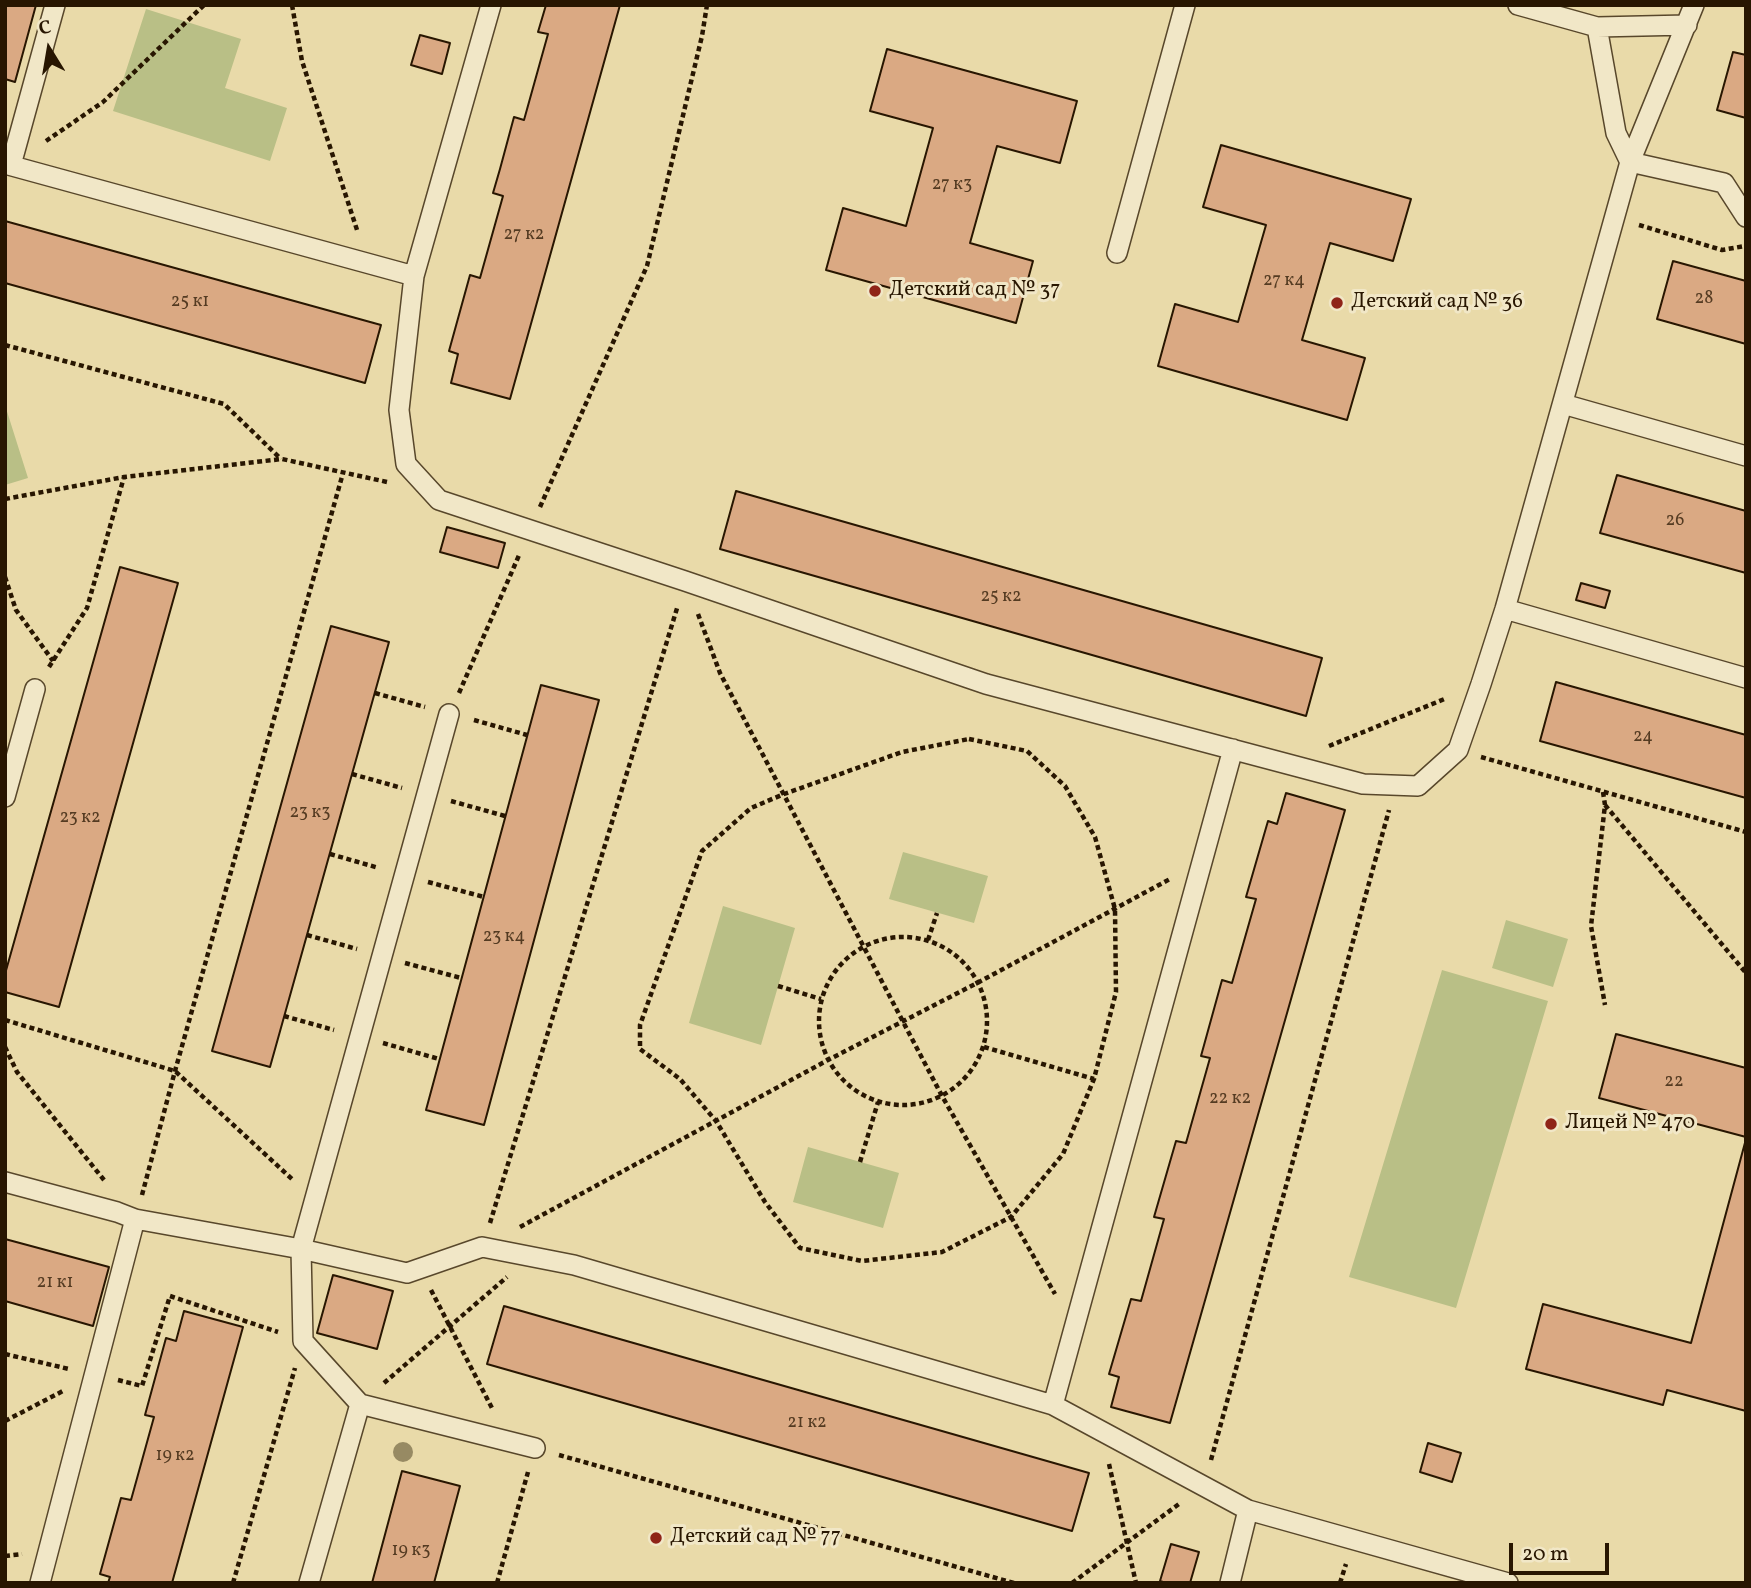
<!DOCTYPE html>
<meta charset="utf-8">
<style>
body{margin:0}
#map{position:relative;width:1751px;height:1588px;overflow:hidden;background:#e9daa9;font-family:Vollkorn,serif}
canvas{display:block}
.frame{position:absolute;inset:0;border:7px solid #281601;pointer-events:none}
.north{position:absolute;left:14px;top:14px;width:70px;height:70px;-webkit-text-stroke:5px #f1e7c7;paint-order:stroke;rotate:349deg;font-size:19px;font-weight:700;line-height:28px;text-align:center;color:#281601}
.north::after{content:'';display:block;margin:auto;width:24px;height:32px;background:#281601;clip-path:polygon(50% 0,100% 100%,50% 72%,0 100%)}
.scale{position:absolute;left:1509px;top:1543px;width:100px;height:32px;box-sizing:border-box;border:4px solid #281601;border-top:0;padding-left:9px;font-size:21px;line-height:24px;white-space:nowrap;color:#281601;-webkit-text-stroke:5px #f1e7c7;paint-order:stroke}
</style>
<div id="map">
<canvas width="1751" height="1588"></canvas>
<div class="frame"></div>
<div class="north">С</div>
<div class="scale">20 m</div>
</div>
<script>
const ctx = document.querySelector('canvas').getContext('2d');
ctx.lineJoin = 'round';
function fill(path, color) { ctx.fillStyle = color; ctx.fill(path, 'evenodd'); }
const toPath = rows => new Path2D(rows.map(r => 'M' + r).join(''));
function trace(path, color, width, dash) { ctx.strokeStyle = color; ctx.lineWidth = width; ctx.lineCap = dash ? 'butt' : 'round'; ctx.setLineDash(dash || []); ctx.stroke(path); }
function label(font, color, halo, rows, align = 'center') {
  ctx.font = font + ' Vollkorn,serif'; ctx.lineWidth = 6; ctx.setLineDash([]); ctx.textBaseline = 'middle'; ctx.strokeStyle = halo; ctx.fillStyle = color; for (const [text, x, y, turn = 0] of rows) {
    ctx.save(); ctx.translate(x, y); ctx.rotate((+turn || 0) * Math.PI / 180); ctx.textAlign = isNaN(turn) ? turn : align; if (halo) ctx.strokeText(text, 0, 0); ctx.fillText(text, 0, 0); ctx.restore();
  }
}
fill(toPath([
 [146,9,241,39,225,88,287,108,270,161,113,111],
 [5,405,28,478,5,485],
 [903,852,988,876,974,923,889,899],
 [723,906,795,928,761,1045,689,1023],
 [1506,920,1568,939,1553,987,1492,968],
 [1442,970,1548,1001,1456,1308,1349,1277],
 [808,1147,899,1173,883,1228,793,1202]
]), '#b9bf86');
const building = toPath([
 [5,5,36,5,15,82,5,79,5,5],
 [546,5,620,5,510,399,451,383,458,354,449,351,470,275,480,278,503,196,493,193,500,169,514,117,524,120,548,34,538,32,546,5],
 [420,35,450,43,442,74,411,65,420,35],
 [887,49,1077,101,1060,163,997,146,970,243,1033,261,1016,323,826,270,843,208,906,226,933,128,870,111,887,49],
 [1733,52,1746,55,1746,118,1717,110,1733,52],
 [1221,145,1411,199,1393,261,1330,243,1302,340,1365,358,1347,420,1158,366,1175,304,1238,322,1266,225,1203,207,1221,145],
 [5,221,381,325,365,383,5,283,5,221],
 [1673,261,1746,281,1746,344,1657,319,1673,261],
 [1617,475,1746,511,1746,573,1600,533,1617,475],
 [736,491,1322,658,1306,716,720,549,736,491],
 [447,527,505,543,498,568,440,552,447,527],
 [120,567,178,583,59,1007,5,992,5,974,120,567],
 [1581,583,1610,591,1605,608,1576,600,1581,583],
 [331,626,389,642,270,1067,212,1051,331,626],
 [1556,682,1746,735,1746,798,1540,741,1556,682],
 [541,685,599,700,484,1125,426,1110,541,685],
 [1286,793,1345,810,1170,1423,1111,1407,1119,1377,1109,1374,1131,1299,1141,1301,1164,1219,1154,1217,1176,1141,1186,1143,1210,1058,1201,1056,1222,980,1232,983,1256,899,1246,897,1268,821,1277,824,1286,793],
 [1616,1034,1746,1068,1746,1137,1599,1098,1616,1034],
 [1746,1139,1746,1411,1667,1390,1663,1405,1526,1369,1543,1304,1691,1343,1746,1139],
 [5,1239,109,1267,93,1326,5,1301,5,1239],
 [333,1275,393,1291,377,1349,317,1333,333,1275],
 [504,1306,1089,1473,1072,1531,487,1364,504,1306],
 [184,1311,243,1327,172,1583,108,1583,110,1577,100,1574,121,1498,131,1500,154,1417,145,1415,166,1338,176,1341,184,1311],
 [1428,1443,1461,1453,1452,1482,1420,1472,1428,1443],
 [402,1471,460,1486,434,1583,372,1583,402,1471],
 [1171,1544,1199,1552,1190,1583,1166,1583,1160,1581,1171,1544]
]);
fill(building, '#daa983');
trace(building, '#281601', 2);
const lane = toPath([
 [491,5,414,276,399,410,406,464,439,500,685,581,986,684,1363,784,1418,786,1458,750,1481,684,1505,609,1630,162,1694,5],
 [1518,5,1597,27,1687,25],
 [1597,27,1616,133,1630,162],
 [1630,162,1724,183,1746,217],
 [5,164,414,276],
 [11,165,55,5],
 [1117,253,1185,5],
 [1563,404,1746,456],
 [1505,609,1746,678],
 [5,797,35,689],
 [5,1182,117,1212,135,1219,301,1249,407,1273,482,1247,574,1265,1053,1405,1248,1510,1508,1583],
 [360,1404,535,1448],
 [1053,1405,1233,749],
 [40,1583,135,1219],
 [309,1583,360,1404,303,1341,301,1249,449,714],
 [1230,1583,1248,1510]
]);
trace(lane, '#58472b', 22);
trace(toPath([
 [292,5,302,61,358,233],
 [46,141,103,102,204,5],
 [1639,225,1722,250,1745,246],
 [5,345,224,404,281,459],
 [5,499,124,477,282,459,387,482],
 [540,507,647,266,702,36,707,5],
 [5,577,16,610,53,661],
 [698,614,720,673,942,1096,1055,1294],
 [49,667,87,608,124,477],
 [375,693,425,707],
 [459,693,520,553],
 [474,720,527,735],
 [969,739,1027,751,1065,786,1095,837,1115,909,1116,992,1094,1079,1063,1154,1011,1217,942,1252,862,1261,800,1248,765,1202,716,1121,680,1079,640,1049,640,1025,702,851,751,808,784,794,902,752,969,739],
 [1329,746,1447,698],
 [1481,757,1746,832],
 [352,774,402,788],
 [1603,792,1605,805,1591,926,1605,1005],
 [451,801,505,816],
 [1605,805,1746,973],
 [330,854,379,868],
 [428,882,484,897],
 [307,935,357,949],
 '819 1021a84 84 0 1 1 168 0a84 84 0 1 1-168 0Z',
 [928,940,937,913],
 [405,963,461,978],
 [778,986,821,999],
 [284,1016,334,1030],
 [5,1020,175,1071,293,1180],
 [383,1043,439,1059],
 [5,1047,17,1072,104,1180],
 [984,1047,1094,1079],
 [860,1162,878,1102],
 [142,1195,175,1071,343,473],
 [490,1223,678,605],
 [520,1227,828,1060,979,982,1170,879],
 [431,1290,493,1410],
 [5,1354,69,1369],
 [118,1380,142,1386,170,1296,278,1332],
 [384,1383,507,1277],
 [5,1421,63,1391],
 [559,1455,1014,1583],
 [1211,1460,1389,810],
 [1109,1464,1136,1583],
 [5,1556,22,1554],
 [233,1583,295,1368],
 [497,1583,528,1472],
 [1072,1583,1179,1504],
 [1340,1583,1346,1564]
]), '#281601', 4.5, [5, 3.5]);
trace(lane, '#f1e7c7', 19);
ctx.fillStyle = '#978a63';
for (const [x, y] of [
 [403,1452]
]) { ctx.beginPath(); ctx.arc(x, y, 10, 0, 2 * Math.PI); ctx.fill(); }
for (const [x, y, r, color] of [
 [875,291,7,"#8f2418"],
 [1337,303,7,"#8f2418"],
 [1551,1124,7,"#8f2418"],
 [656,1538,7,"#8f2418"]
]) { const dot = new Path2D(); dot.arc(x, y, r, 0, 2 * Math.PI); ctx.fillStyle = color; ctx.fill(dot); trace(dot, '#f1e7c7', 2.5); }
label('18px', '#543b22', null, [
 ["27 к3",952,186],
 ["27 к2",524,236],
 ["27 к4",1284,282],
 ["28",1704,300],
 ["25 к1",190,303],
 ["26",1675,522],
 ["25 к2",1001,598],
 ["24",1643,738],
 ["23 к3",310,814],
 ["23 к2",80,819],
 ["23 к4",504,938],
 ["22",1674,1083],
 ["22 к2",1230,1100],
 ["21 к1",55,1284],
 ["21 к2",807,1424],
 ["19 к2",175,1457],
 ["19 к3",411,1552]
]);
label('21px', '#281601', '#f1e7c7', [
 ["Детский сад № 37",889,291],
 ["Детский сад № 36",1351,303],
 ["Лицей № 470",1565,1124],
 ["Детский сад № 77",670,1538]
], 'left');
</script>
